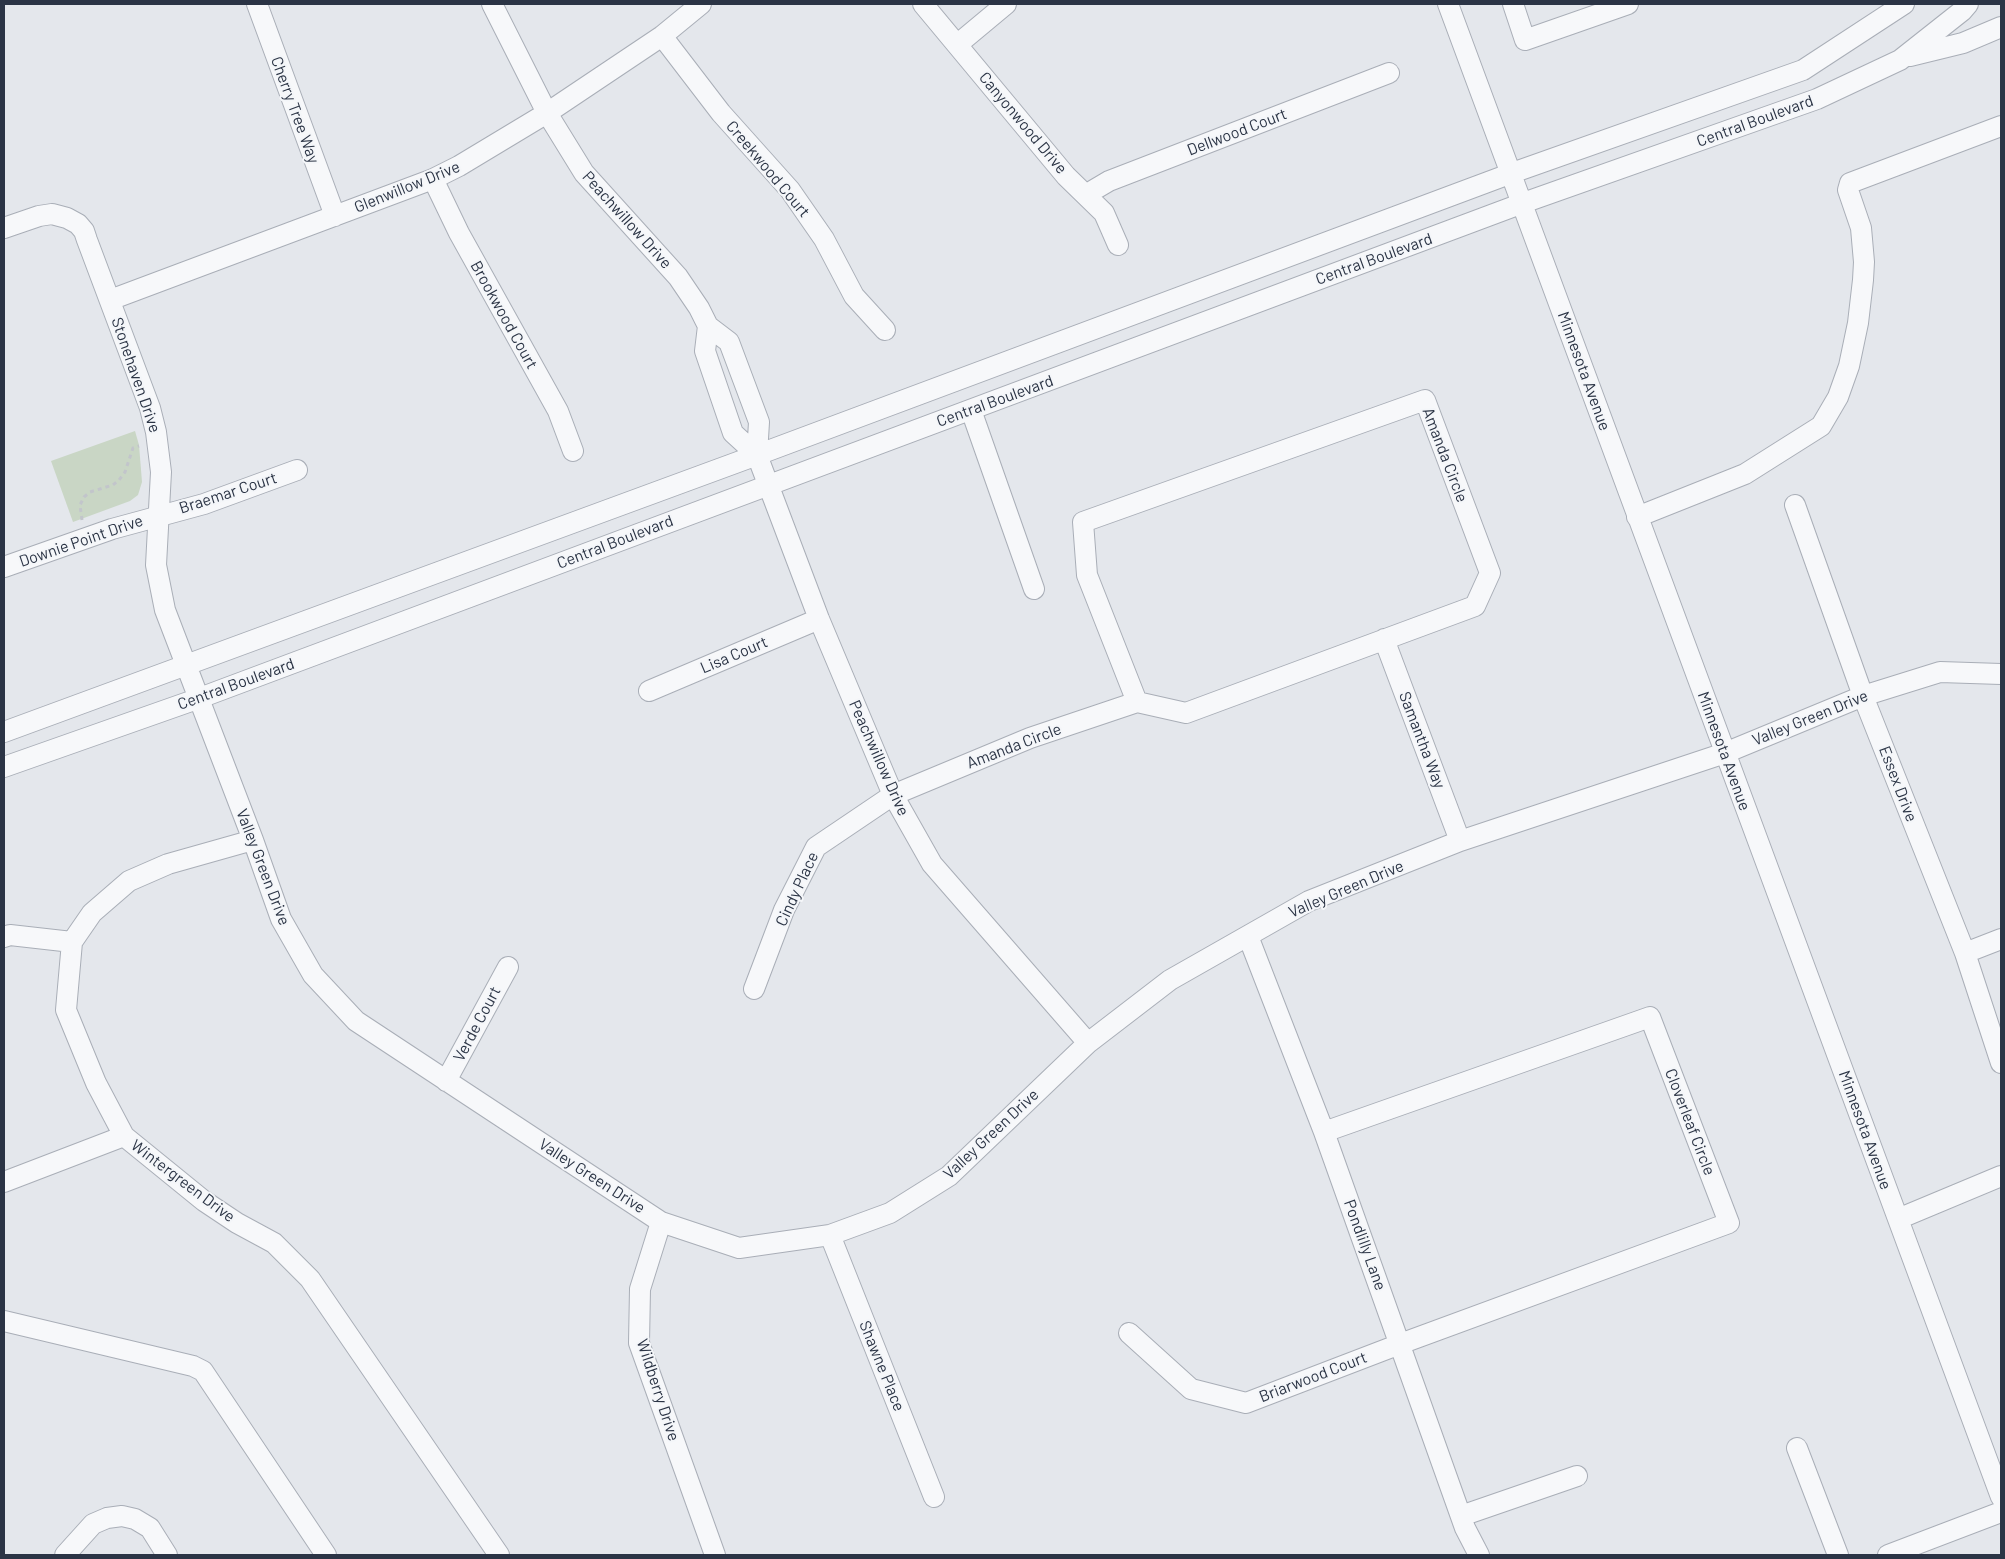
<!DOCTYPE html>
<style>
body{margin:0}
#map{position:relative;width:2005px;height:1559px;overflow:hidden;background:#e4e7ec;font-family:Barlow,sans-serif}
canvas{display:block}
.frame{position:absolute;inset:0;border:5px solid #2b3445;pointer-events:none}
</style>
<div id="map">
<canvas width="2005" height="1559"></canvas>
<div class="frame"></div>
</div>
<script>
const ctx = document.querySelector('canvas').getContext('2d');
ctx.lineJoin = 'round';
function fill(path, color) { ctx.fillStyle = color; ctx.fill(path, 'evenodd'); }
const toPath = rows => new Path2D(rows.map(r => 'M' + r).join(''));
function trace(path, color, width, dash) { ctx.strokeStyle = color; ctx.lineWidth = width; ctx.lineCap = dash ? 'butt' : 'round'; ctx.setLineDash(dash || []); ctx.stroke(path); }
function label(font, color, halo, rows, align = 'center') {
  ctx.font = font + ' Barlow,sans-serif'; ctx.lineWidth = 4; ctx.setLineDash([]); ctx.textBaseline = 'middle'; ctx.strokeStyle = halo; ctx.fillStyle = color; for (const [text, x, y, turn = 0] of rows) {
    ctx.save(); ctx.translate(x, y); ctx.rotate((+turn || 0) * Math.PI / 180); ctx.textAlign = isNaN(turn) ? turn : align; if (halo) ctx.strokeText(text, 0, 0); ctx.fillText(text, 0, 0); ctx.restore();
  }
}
fill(toPath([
 [135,431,139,445,142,482,138,495,130,501,73,522,51,461]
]), '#c9d6c5');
const minor = toPath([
 [257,4,335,216],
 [492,4,547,113,584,173,678,277,699,308,708,326,729,342,759,422,757,455,819,619,893,795,932,864,1088,1043],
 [923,4,1066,176,1104,213,1118,245],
 [1448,4,2001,1497],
 [1513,4,1525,40,1628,4],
 [662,36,721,113,790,190,824,239,854,296,885,330],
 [958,44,1006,4],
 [1910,56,1963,43,2001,27],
 [433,179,459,233,558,411,573,451],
 [1087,194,1109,181,1389,73],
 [4,228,39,216,52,214,67,218,78,224,84,231,87,240,150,408,156,432,161,472,156,565,165,610,253,840,281,919,313,975,356,1021,661,1222,739,1248,830,1235,890,1213,949,1176,1088,1043,1170,980,1309,901,1460,841,1725,753,1863,696,1940,672,2001,674],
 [110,300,433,179,459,166,547,113,662,36,701,4],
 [708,326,705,351,733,433,757,455],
 [971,410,1034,589],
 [1795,505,1863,696,1965,953,2001,1063],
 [1637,517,1745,474,1821,426,1838,397,1849,366,1858,323,1863,280,1864,262,1861,228,1848,190,1850,183,2001,126],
 [4,567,112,529,204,504,297,470],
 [1384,639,1460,841],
 [649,691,819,619],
 [4,732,757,455,1512,173,1803,70,1904,4],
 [4,767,197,699,1523,203,1817,99,1900,60,1962,11,1968,4],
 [253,840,168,864,129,881,92,913,72,942,66,1010,96,1083,124,1136,204,1201,237,1223,274,1243,310,1279,499,1555],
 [1248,936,1324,1132,1465,1528,1479,1555],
 [4,937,10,935,72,942],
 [1965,953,2001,939],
 [754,989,784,910,816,847,893,795,1030,738,1137,702,1186,713,1475,606,1490,573,1425,400,1083,522,1087,575,1137,702],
 [446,1081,508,967],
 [4,1182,124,1136],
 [1898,1219,2001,1176],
 [661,1222,640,1289,639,1343,715,1555],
 [830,1235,934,1497],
 [4,1321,193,1366,203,1371,326,1555],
 [1129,1333,1191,1389,1246,1403,1400,1344,1729,1223,1650,1017,1324,1132],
 [1797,1448,1838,1555],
 [1461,1516,1577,1476],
 [65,1555,93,1524,107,1518,122,1516,135,1519,150,1528,167,1555],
 [1888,1555,2001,1512]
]);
trace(minor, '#a9aeb7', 22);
trace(toPath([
 [82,520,80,505,84,497,90,492,113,485,119,480,125,472,133,448,139,446]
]), '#c2c5cb', 3, [4, 4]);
trace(minor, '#f7f8fa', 20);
label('16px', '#2b3445', '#f4f6f9', [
 ["Cherry Tree Way",295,110,70],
 ["Central Boulevard",1755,121,-20],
 ["Canyonwood Drive",1023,123,50],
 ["Dellwood Court",1237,132,-21],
 ["Creekwood Court",768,169,50],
 ["Glenwillow Drive",407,187,-22],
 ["Peachwillow Drive",627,220,48],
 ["Central Boulevard",1374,259,-20],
 ["Brookwood Court",504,315,61],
 ["Minnesota Avenue",1584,371,70],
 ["Stonehaven Drive",136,375,71],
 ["Central Boulevard",995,401,-20],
 ["Amanda Circle",1445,455,69],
 ["Braemar Court",228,493,-18],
 ["Downie Point Drive",81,541,-19],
 ["Central Boulevard",615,542,-21],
 ["Lisa Court",734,655,-23],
 ["Central Boulevard",236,684,-20],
 ["Valley Green Drive",1810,718,-22],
 ["Samantha Way",1422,740,69],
 ["Amanda Circle",1014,746,-21],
 ["Minnesota Avenue",1724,751,70],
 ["Peachwillow Drive",879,758,66],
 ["Essex Drive",1898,784,69],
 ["Valley Green Drive",263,867,69],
 ["Cindy Place",797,889,-65],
 ["Valley Green Drive",1346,889,-23],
 ["Verde Court",477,1024,-62],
 ["Cloverleaf Circle",1690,1122,69],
 ["Minnesota Avenue",1865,1130,70],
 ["Valley Green Drive",991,1134,-43],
 ["Valley Green Drive",592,1176,33],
 ["Wintergreen Drive",183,1181,37],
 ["Pondlilly Lane",1365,1245,70],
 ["Shawne Place",882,1366,68],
 ["Briarwood Court",1313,1377,-21],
 ["Wildberry Drive",658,1390,72]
]);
</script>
